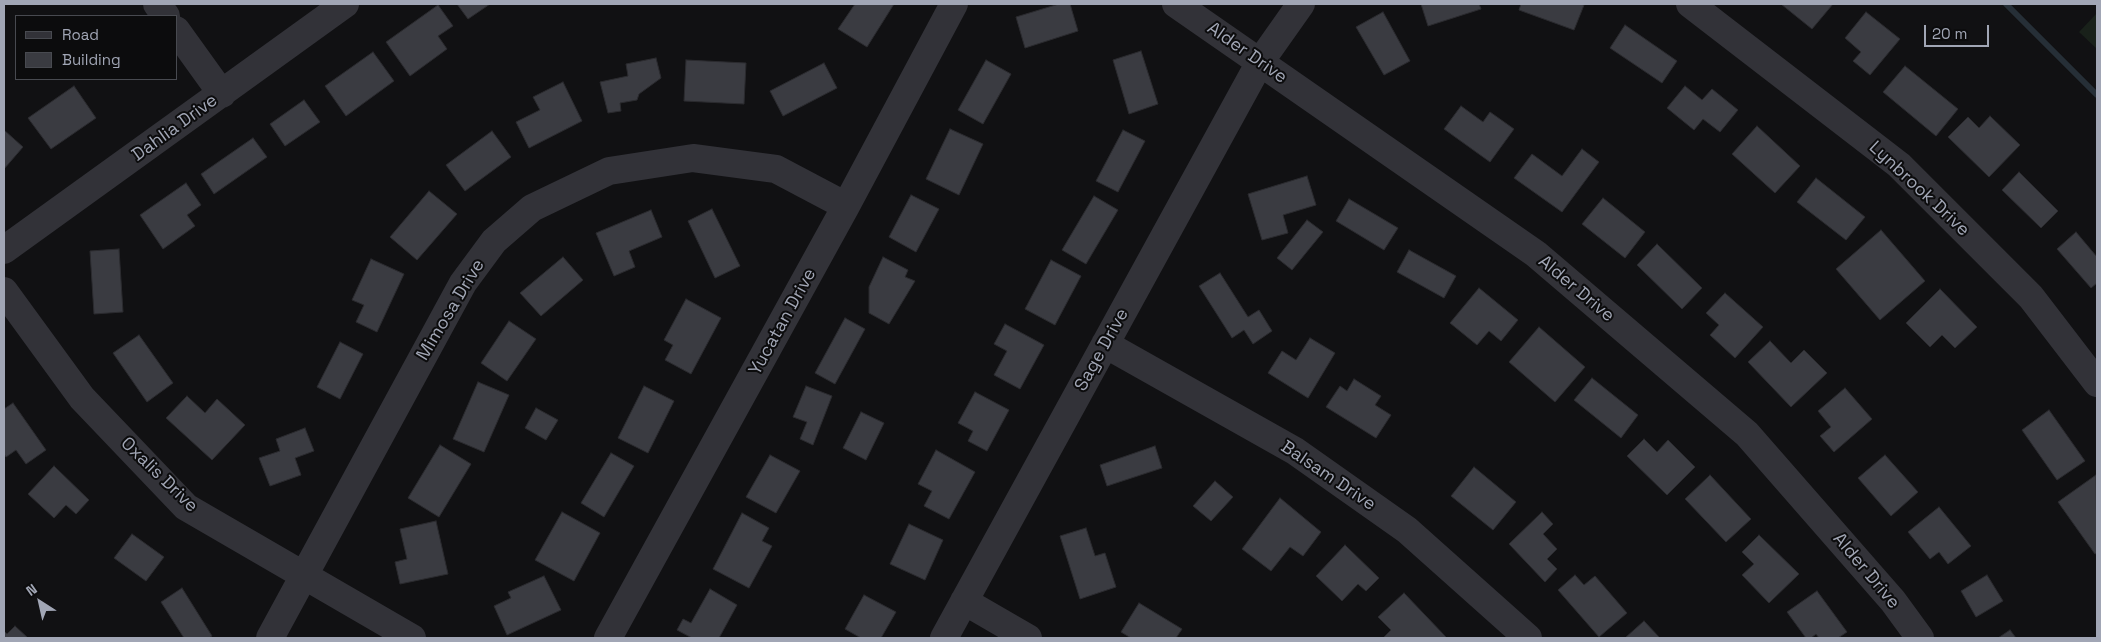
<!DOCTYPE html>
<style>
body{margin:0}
#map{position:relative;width:2101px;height:642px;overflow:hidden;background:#111113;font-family:"Space Grotesk",sans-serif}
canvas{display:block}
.frame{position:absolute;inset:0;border:5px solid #a1a6b5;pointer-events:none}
.legend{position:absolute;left:15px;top:15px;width:162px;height:65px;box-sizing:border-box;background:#0c0c0d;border:1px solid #484a50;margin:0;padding:6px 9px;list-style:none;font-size:15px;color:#a1a6b5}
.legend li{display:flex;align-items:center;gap:10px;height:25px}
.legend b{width:25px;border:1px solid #484a50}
.north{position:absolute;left:15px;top:577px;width:50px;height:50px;-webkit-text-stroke:4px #0c0c0d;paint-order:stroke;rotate:325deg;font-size:14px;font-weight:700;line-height:20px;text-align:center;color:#a1a6b5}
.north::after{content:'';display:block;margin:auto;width:18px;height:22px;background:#a1a6b5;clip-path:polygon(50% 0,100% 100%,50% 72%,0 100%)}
.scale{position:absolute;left:1924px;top:25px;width:65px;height:22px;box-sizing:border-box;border:2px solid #a1a6b5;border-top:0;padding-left:6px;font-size:15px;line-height:18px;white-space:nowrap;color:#a1a6b5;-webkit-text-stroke:4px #0c0c0d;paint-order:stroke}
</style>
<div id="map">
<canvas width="2101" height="642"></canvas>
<div class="frame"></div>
<ul class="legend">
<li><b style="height:6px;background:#323238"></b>Road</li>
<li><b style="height:14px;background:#3a3b41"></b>Building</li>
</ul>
<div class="north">N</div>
<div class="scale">20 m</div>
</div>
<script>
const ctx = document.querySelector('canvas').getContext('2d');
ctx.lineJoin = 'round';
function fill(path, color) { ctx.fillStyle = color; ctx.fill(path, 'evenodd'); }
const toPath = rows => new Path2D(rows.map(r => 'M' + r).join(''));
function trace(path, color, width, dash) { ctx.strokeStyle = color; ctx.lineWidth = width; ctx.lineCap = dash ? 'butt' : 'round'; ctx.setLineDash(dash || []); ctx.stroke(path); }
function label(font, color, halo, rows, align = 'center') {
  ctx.font = font + ' "Space Grotesk",sans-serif'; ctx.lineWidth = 4; ctx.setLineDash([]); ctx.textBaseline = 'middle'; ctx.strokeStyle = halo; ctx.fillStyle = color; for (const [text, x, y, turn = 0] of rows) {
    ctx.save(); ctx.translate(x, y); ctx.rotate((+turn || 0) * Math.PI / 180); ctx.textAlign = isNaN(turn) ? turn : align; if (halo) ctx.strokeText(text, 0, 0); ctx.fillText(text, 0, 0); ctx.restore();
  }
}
fill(toPath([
 [2097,13,2097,49,2079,32]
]), '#19211a');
trace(toPath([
 [2006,4,2097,95]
]), '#262f37', 6);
const building = toPath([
 [457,4,490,4,468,19,457,4],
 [855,4,894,4,867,47,838,29,855,4],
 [1059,4,1070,4,1078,31,1025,48,1016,17,1059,4],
 [1421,4,1479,4,1481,9,1428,26,1421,4],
 [1521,4,1580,4,1584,5,1574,30,1519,10,1521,4],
 [1781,4,1833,4,1812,29,1781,4],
 [438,5,453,26,438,36,447,49,410,76,386,42,438,5],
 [1383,12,1410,61,1384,75,1356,27,1383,12],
 [1866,12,1900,39,1870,75,1853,61,1861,52,1845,38,1866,12],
 [1625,25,1677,61,1662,83,1610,48,1625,25],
 [1141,51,1158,104,1129,114,1113,60,1141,51],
 [373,52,394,81,346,116,325,86,373,52],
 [656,58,661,78,639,94,637,100,620,103,621,111,608,113,600,82,628,76,626,64,656,58],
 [686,60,746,63,744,104,684,101,686,60],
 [986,60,1011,74,983,124,958,110,986,60],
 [824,63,837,88,783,116,770,91,824,63],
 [1905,66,1958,109,1936,136,1883,92,1905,66],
 [563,82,582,121,529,148,516,122,540,110,533,97,563,82],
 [74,86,96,118,51,149,28,118,74,86],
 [1685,86,1702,100,1712,89,1738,110,1720,132,1703,119,1694,130,1667,108,1685,86],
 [304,100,320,122,285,146,270,124,304,100],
 [1461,106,1483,122,1490,112,1514,129,1490,162,1444,129,1461,106],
 [1990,116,2020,145,1989,177,1948,137,1968,117,1979,128,1990,116],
 [1757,126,1800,166,1775,193,1732,154,1757,126],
 [950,129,983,144,959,195,926,179,950,129],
 [4,130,23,147,4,169,4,130],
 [1123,130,1145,141,1118,192,1096,181,1123,130],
 [492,131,511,157,465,191,446,165,492,131],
 [253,138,267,157,214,194,201,174,253,138],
 [1582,149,1599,162,1562,212,1514,178,1532,154,1562,176,1582,149],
 [2019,172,2058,211,2041,228,2002,190,2019,172],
 [1307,176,1316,205,1283,215,1288,233,1262,240,1248,194,1307,176],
 [1816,178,1865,217,1846,240,1797,202,1816,178],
 [186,183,201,205,187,215,195,226,163,249,140,215,186,183],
 [429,191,457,214,417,260,390,237,429,191],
 [911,195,939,209,916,252,889,237,911,195],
 [1094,196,1118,210,1086,264,1062,250,1094,196],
 [1603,198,1645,232,1625,258,1582,224,1603,198],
 [1349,199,1398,228,1384,250,1336,221,1349,199],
 [712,209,740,266,715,278,688,221,712,209],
 [651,210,662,237,629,251,635,267,614,276,596,233,651,210],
 [1307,220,1323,232,1292,270,1277,258,1307,220],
 [1881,230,1925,281,1880,320,1836,269,1881,230],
 [2076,232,2097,257,2097,283,2091,288,2057,249,2076,232],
 [1657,244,1702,288,1682,309,1637,265,1657,244],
 [119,249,123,312,94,314,90,251,119,249],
 [1409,250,1456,276,1444,298,1397,272,1409,250],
 [563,257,583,280,541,316,520,293,563,257],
 [883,257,908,270,905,277,915,281,889,324,869,313,869,287,883,257],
 [371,259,404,274,377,332,356,322,364,305,352,300,371,259],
 [1051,260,1081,276,1055,325,1025,309,1051,260],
 [1220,273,1248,317,1259,310,1272,331,1253,344,1244,330,1232,338,1199,286,1220,273],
 [1479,288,1518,320,1501,341,1489,331,1477,345,1450,323,1479,288],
 [1940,289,1977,327,1955,348,1942,335,1930,347,1906,323,1940,289],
 [1725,293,1763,327,1735,358,1710,335,1719,325,1706,313,1725,293],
 [686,299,721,318,691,374,665,360,673,345,664,340,686,299],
 [845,318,865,329,835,384,815,373,845,318],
 [509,321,536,339,507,381,481,363,509,321],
 [1005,324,1044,345,1020,389,994,375,1007,351,994,344,1005,324],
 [1539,327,1585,367,1555,402,1509,362,1539,327],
 [139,335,173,383,147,402,113,353,139,335],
 [1310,338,1335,353,1308,398,1268,373,1282,351,1296,360,1310,338],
 [1770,341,1791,363,1804,350,1827,373,1791,407,1748,362,1770,341],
 [340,342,363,354,340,399,317,387,340,342],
 [1592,378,1638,415,1621,438,1574,400,1592,378],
 [1354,379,1381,396,1375,405,1391,415,1376,438,1326,407,1340,386,1347,391,1354,379],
 [478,382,509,395,484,452,453,439,478,382],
 [644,386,674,401,648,453,618,438,644,386],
 [806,386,832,396,813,445,800,439,807,422,793,417,806,386],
 [1845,388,1872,419,1834,452,1820,436,1831,427,1818,411,1845,388],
 [975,392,1009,410,987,451,968,441,973,431,958,423,975,392],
 [187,396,205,413,217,399,245,425,212,460,166,418,187,396],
 [13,403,46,450,26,464,16,450,6,457,4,454,4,409,13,403],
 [536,408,558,420,546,440,525,428,536,408],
 [2049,410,2085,461,2057,480,2022,430,2049,410],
 [861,412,884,423,866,460,843,448,861,412],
 [305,428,314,451,295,458,301,475,270,486,259,458,280,451,276,439,305,428],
 [1644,439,1657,452,1668,440,1695,467,1667,495,1627,456,1644,439],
 [440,445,471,464,439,517,408,498,440,445],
 [1155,446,1162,468,1107,486,1100,465,1155,446],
 [936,450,975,472,949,519,924,506,932,491,918,484,936,450],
 [611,453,634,466,604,517,581,503,611,453],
 [770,455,800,471,776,513,746,497,770,455],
 [1885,455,1918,492,1891,516,1858,478,1885,455],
 [54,466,89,500,76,514,66,505,54,518,28,494,54,466],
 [1474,467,1516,502,1493,530,1451,496,1474,467],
 [1710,475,1751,519,1726,542,1685,499,1710,475],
 [2096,475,2097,553,2095,554,2058,502,2096,475],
 [1215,481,1233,497,1211,521,1193,506,1215,481],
 [1280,498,1321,532,1303,556,1290,547,1271,571,1242,549,1280,498],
 [1939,507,1971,546,1948,564,1939,552,1930,559,1908,532,1939,507],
 [562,512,600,533,574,581,535,560,562,512],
 [1542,512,1553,524,1543,534,1557,549,1547,559,1557,569,1545,582,1509,544,1542,512],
 [742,513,769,528,762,541,772,546,749,588,713,569,742,513],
 [436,521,448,574,400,584,395,562,407,559,400,529,436,521],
 [909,524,943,540,925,580,890,564,909,524],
 [1086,528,1095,556,1105,553,1116,587,1080,599,1060,536,1086,528],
 [132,534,164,557,146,581,114,558,132,534],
 [1759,535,1799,574,1769,603,1742,575,1754,564,1742,552,1759,535],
 [1345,545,1379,578,1366,591,1358,584,1342,601,1316,576,1345,545],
 [1575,575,1584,585,1595,576,1627,613,1599,637,1558,590,1575,575],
 [1987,575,2003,601,1976,617,1961,591,1987,575],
 [544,576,561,610,507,635,494,606,511,598,508,592,544,576],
 [182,588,212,636,209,638,184,638,161,602,182,588],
 [710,589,737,605,719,638,692,638,677,630,683,619,691,623,710,589],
 [1817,591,1847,632,1838,638,1819,638,1816,634,1811,638,1806,638,1787,612,1817,591],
 [1404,593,1446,637,1445,638,1383,638,1391,630,1378,617,1404,593],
 [864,595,896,612,881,638,861,638,845,629,864,595],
 [1139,603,1182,629,1176,638,1131,638,1121,632,1139,603],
 [1644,621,1660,638,1625,638,1644,621],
 [15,626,28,638,4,638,4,631,7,634,15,626],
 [2010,630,2016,638,1998,638,2010,630]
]);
fill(building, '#3a3b41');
trace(building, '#2b2b2f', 1);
trace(toPath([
 [157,4,166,16],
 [1176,4,1536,254,1747,434,1893,601,1920,638],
 [1690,4,1899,165,2031,297,2097,383],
 [176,30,222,94],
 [4,250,345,4],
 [4,291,82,398,186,507,412,638],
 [1105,344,1295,451,1407,530,1528,638],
 [964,601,1028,638],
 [270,638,463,283,494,241,532,208,609,171,693,158,776,169,846,206],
 [608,638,846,206,954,4],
 [944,638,1260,62,1301,4]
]), '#323238', 28);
label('18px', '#a1a6b5', '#0c0c0d', [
 ["Alder Drive",1247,53,35],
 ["Dahlia Drive",175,128,-36],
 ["Lynbrook Drive",1919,189,43],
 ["Alder Drive",1576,289,40],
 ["Mimosa Drive",451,310,-59],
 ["Yucatan Drive",783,322,-61],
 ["Sage Drive",1102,350,-61],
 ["Oxalis Drive",159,475,44],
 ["Balsam Drive",1328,476,34],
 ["Alder Drive",1866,571,50]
]);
</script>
